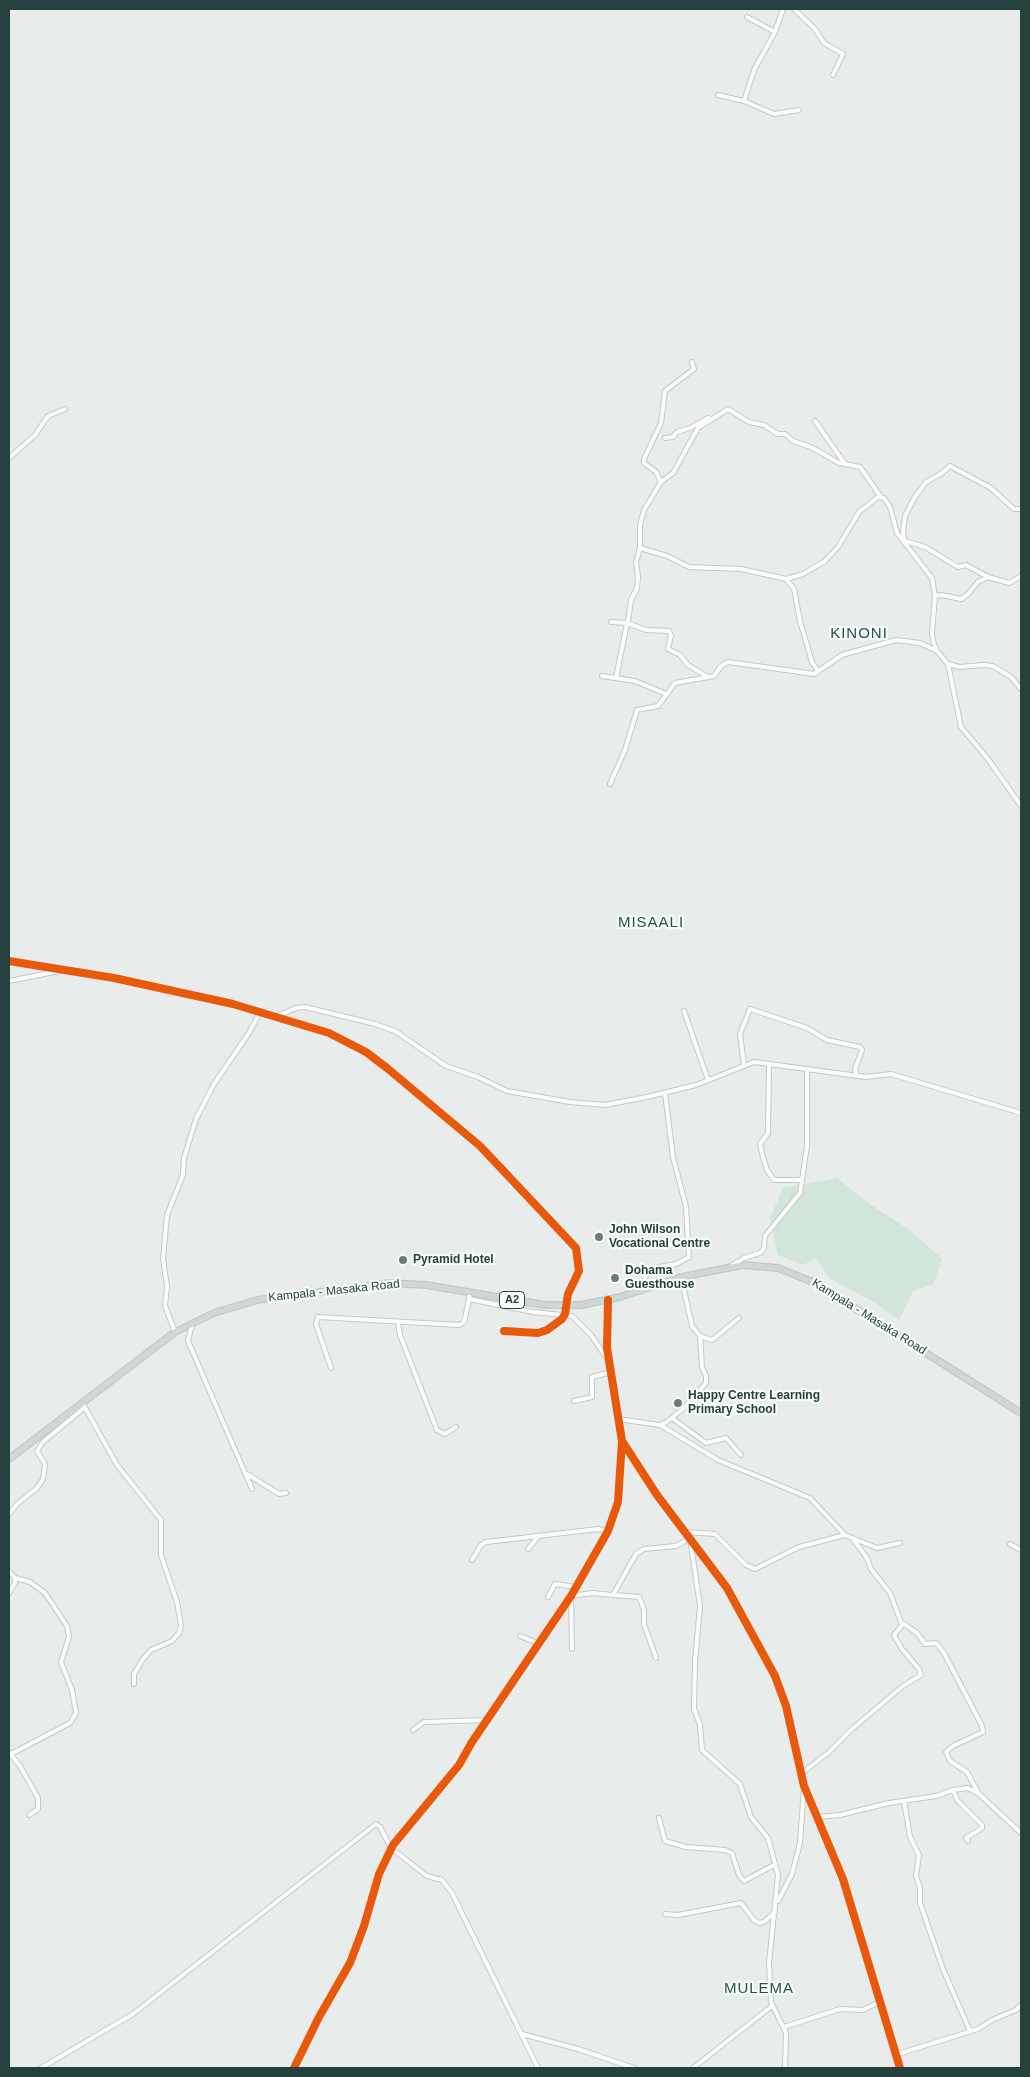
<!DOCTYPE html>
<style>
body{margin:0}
#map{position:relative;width:1030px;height:2077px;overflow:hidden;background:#e8edeb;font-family:Arial,sans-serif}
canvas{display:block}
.frame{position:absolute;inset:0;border:10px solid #24413d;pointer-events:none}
</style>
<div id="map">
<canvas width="1030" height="2077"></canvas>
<div class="frame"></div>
</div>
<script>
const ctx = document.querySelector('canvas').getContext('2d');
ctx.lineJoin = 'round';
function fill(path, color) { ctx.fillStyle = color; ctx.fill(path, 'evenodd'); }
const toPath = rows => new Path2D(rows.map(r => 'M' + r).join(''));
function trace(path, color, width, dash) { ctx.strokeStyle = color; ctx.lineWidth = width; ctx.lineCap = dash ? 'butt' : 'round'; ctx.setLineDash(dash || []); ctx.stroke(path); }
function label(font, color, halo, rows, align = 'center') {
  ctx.font = font + ' Arial,sans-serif'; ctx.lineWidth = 4.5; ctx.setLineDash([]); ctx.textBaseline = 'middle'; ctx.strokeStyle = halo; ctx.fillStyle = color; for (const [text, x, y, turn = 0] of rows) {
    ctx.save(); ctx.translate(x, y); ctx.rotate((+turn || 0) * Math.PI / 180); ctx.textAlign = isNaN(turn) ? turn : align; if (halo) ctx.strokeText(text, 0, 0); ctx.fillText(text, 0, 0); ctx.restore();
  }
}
fill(toPath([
 [837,1178,868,1203,911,1231,942,1259,933,1285,913,1291,899,1320,875,1303,829,1278,816,1258,803,1265,778,1255,770,1218,783,1188]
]), '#d1e5da');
const minor = toPath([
 [783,9,775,32,754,70,744,101,774,114,799,110],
 [794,9,815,29,824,43,843,54,833,75],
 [747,17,775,32],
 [718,95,744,101],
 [815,421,845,464],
 [665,438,673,437,677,432,690,428,708,418,711,419],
 [9,458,35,435,48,416,65,409],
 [661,482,673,473,698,428,728,409,749,422,764,425,778,434,785,434,793,441,811,447,839,463,860,467,881,497],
 [905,541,925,547,958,567,966,565,988,577],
 [905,544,903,532,905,516,915,497,926,482,942,473,950,466,991,488,1014,509,1021,509],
 [640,548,667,556,689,567,741,569,786,579,794,589,800,621,812,662,818,671],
 [786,579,803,574,825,561,838,547,859,512,878,497,884,498,890,507,897,533,932,578,935,596,932,633,933,641,937,651,948,664,961,727,988,759,1021,806],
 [935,596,942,595,961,599,967,595,978,582,988,577,1009,583,1021,576],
 [611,622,627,623,628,621,631,600,637,588,638,577,636,562,640,548,640,525,644,510,661,482,656,472,644,463,644,459,661,423,665,391,694,369,692,362],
 [948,664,959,667,983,665,993,666,1011,677,1021,689],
 [602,676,635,681,666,694],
 [616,678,627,623,646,630,669,631,671,635,668,649,680,655,688,665,708,677],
 [610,784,625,750,637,710,658,706,675,683,714,676,721,666,728,662,814,674,842,655,896,640,920,643,937,651],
 [9,961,114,978,233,1004,329,1033,366,1052,387,1068,480,1146,576,1248,579,1271,568,1294,565,1314,562,1319,547,1330,538,1333,504,1331],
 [9,981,59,971],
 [684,1011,708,1080],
 [275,1017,296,1008,305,1007,375,1024,395,1031,446,1066,478,1077,507,1091,570,1102,605,1105,647,1097,696,1085,754,1062,866,1077,891,1074,1021,1113],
 [744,1065,740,1034,750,1009,807,1028,827,1040,860,1047,862,1050,855,1069,857,1076],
 [769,1065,768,1133,760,1144,763,1157,767,1170,774,1180,800,1180],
 [731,1266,744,1258,760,1253,764,1248,765,1236,800,1193,807,1146,807,1070],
 [681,1277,692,1326,700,1336,712,1340,739,1318],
 [641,1291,648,1269,676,1264,689,1257,686,1207,673,1157,665,1093],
 [469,1299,533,1312,572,1316,591,1335,608,1360],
 [608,1300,607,1348,622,1441,657,1495,727,1588,775,1676,786,1706,804,1786,843,1879,900,2068],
 [398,1322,400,1335,437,1430,445,1434,456,1427],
 [192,1324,188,1341,252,1489],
 [175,1332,165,1306,167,1286,163,1259,167,1215,183,1175,184,1158,196,1119,214,1084,249,1033,260,1012],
 [331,1368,316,1324,318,1317,459,1325,463,1323,465,1319,470,1293],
 [574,1401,592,1397,592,1377,611,1372],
 [83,1404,117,1465,161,1520,161,1555,177,1602,181,1625,179,1633,172,1641,151,1650,143,1659,134,1674,134,1684],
 [672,1418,706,1443,726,1438,741,1455],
 [618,1419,660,1425,665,1423,683,1409,706,1383,706,1376,702,1367,700,1336],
 [660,1425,718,1460,810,1498,845,1535],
 [247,1474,279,1494,286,1493],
 [9,1514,17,1504,37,1488,43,1479,45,1464,37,1451,43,1442,84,1408],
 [686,1532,715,1534,746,1565,755,1569,799,1547,845,1535,877,1548,900,1543],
 [853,1539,867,1558,871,1569,890,1593,901,1622,917,1633,925,1644,936,1643,944,1653,982,1726,983,1732,953,1746,946,1752,950,1761,967,1772,979,1794],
 [1010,1544,1021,1550],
 [528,1549,538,1537],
 [472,1560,481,1545,486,1542,598,1529,608,1531],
 [9,1571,15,1578,30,1582,45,1593,67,1626,69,1637,61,1662,72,1690,76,1713,70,1723,11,1754],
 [9,1593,15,1583,15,1578],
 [613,1595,639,1597,644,1610,644,1624,656,1658],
 [548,1597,555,1584,576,1587],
 [520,1636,540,1644],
 [572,1649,571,1596,592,1593,613,1595,636,1554,644,1549,676,1546,690,1538,700,1606,695,1661,694,1709,700,1725,702,1750,740,1784,751,1817,768,1838,778,1875,769,1963,771,2002,786,2033,785,2068],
 [413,1730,424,1722,488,1720],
 [9,1752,20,1766,38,1798,38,1809,29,1815],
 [801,1774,829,1752,852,1729,903,1686,921,1675,919,1669,902,1649,894,1635,903,1624],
 [953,1790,958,1801,982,1825,982,1828,966,1838,968,1841],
 [904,1801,910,1837,919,1855,916,1876,920,1888,920,1903,943,1969,970,2031],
 [818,1817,840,1815,889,1803,936,1796,953,1790,968,1788,979,1794,1021,1833],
 [659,1818,665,1841,686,1847,725,1850,732,1853,739,1875,744,1881,774,1865],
 [778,1901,792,1874,800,1843,804,1788],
 [665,1914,678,1915,741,1903,754,1920,759,1923,764,1922,775,1912],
 [784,2027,840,2009,863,2010,879,2002],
 [522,2034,578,2049,634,2068],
 [895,2055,978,2029,992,2020,1016,2010,1021,2005],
 [41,2068,133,2014,376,1824,380,1827,391,1848,427,1876,442,1880,452,1893,538,2068],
 [294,2068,319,2017,350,1963,364,1926,379,1874,393,1845,459,1765,472,1742,571,1596,608,1531,618,1502,622,1441],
 [693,2068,772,2006]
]);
const primary = toPath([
 [9,1459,175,1332,214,1313,257,1300,390,1283,426,1285,545,1305,581,1305,620,1297,681,1277,743,1265,778,1268,815,1283,1021,1413]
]);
trace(minor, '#c5cac8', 6);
trace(primary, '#c3cbca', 8);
trace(minor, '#fcfcfc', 4);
trace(primary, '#cfd8d6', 5.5);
trace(toPath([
 [9,961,114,978,233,1004,329,1033,366,1052,387,1068,480,1146,576,1248,579,1271,568,1294,565,1314,562,1319,547,1330,538,1333,504,1331],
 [608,1300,607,1348,622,1441,657,1495,727,1588,775,1676,786,1706,804,1786,843,1879,900,2068],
 [294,2068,319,2017,350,1963,364,1926,379,1874,393,1845,459,1765,472,1742,571,1596,608,1531,618,1502,622,1441]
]), '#e8590c', 8);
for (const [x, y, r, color] of [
 [599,1237,5,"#697d7a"],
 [403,1260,5,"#697d7a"],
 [615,1278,5,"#697d7a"],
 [678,1403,5,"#697d7a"]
]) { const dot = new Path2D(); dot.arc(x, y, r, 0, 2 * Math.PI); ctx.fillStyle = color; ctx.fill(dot); trace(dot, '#f7fbf9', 2); }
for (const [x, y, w] of [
 [512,1300,25]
]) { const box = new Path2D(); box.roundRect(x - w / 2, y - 8.5, w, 17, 4); ctx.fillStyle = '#f7fbf9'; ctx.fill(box); trace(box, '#24413d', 1); }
label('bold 11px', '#24413d', null, [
 ["A2",512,1300]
]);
label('bold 12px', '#24413d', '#f7fbf9', [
 ["John Wilson",609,1230],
 ["Vocational Centre",609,1244],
 ["Pyramid Hotel",413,1260],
 ["Dohama",625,1271],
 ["Guesthouse",625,1285],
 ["Happy Centre Learning",688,1396],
 ["Primary School",688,1410]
], 'left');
label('12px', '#24413d', '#f7fbf9', [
 ["Kampala - Masaka Road",334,1291,-6],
 ["Kampala - Masaka Road",869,1317,32]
]);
ctx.letterSpacing = '1px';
label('15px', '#20544e', '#f7fbf9', [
 ["KINONI",859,634],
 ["MISAALI",651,923],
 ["MULEMA",759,1989]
]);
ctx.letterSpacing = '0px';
</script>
